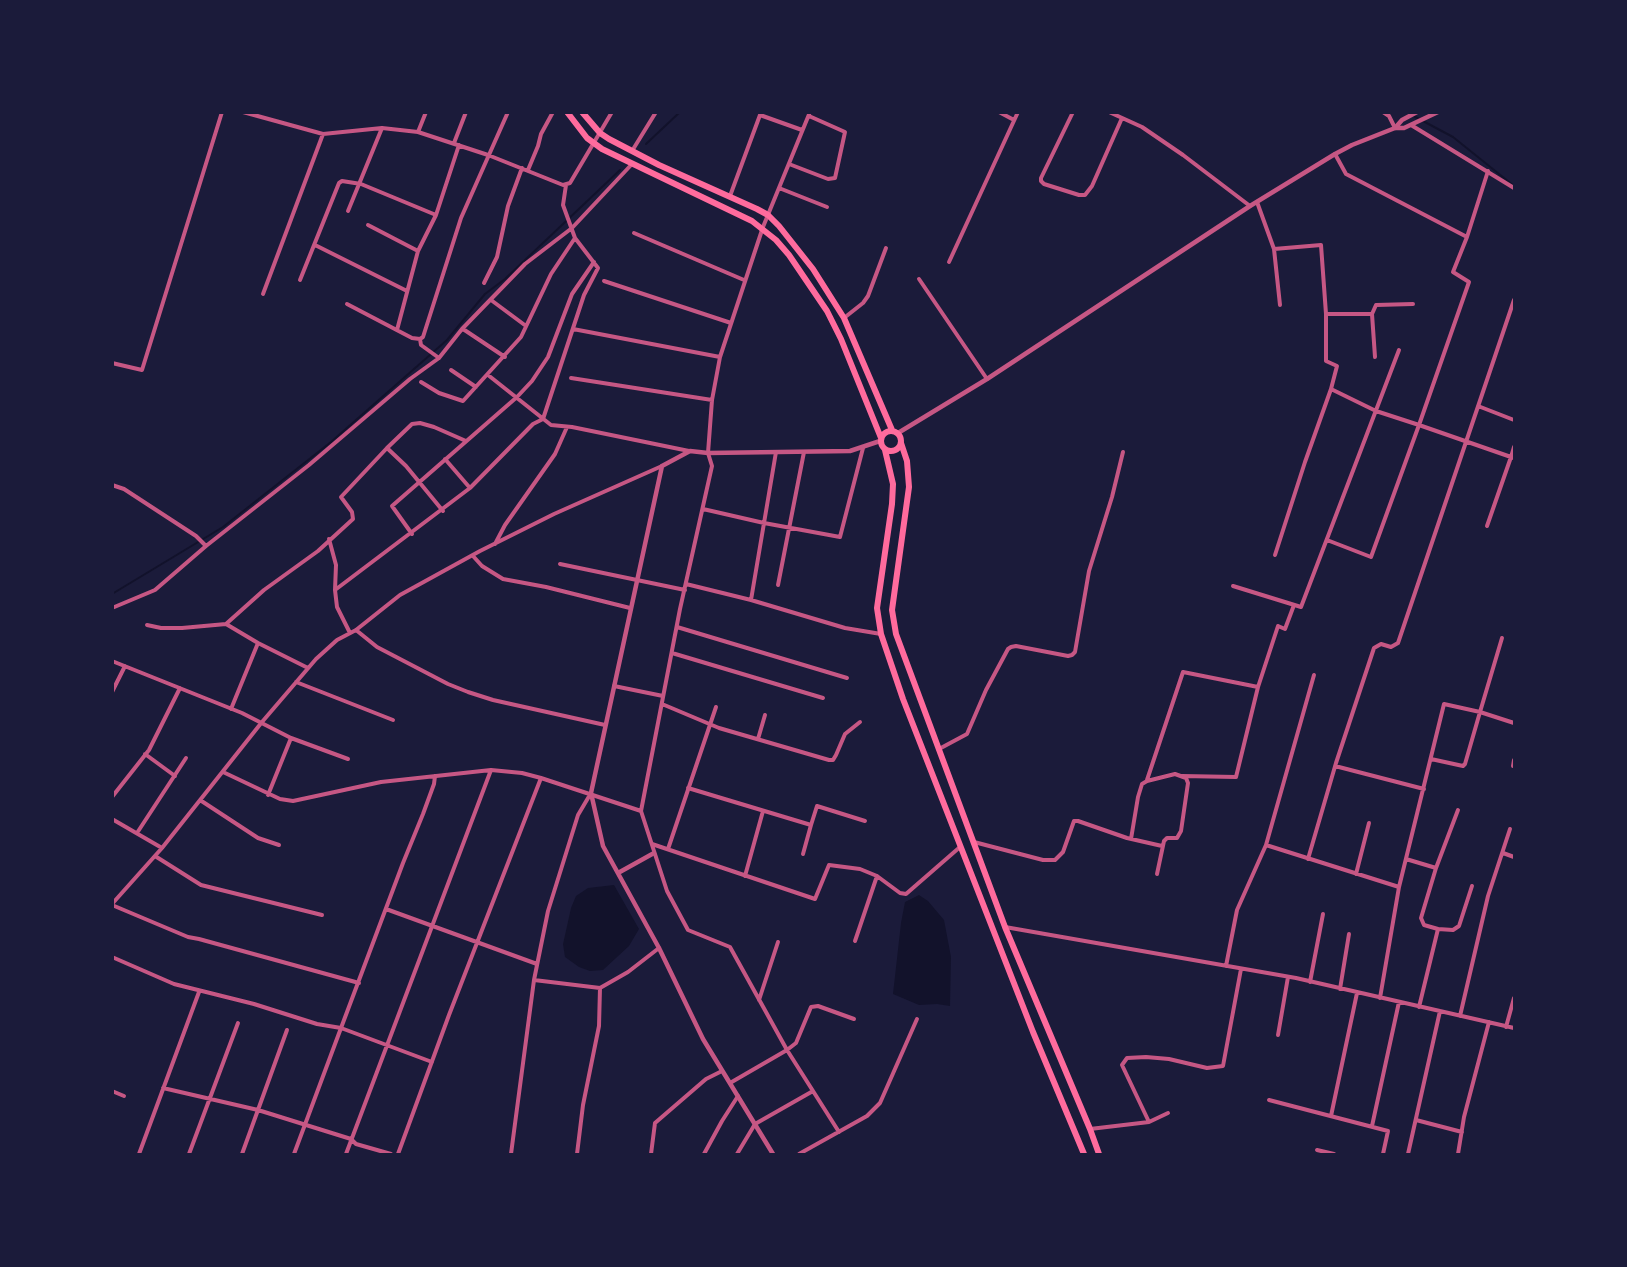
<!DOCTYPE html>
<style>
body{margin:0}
#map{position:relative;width:1627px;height:1267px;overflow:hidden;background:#1b1b3a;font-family:Manrope,sans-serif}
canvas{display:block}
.frame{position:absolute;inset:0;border:114px solid #1b1b3a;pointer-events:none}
</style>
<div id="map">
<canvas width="1627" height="1267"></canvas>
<div class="frame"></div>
</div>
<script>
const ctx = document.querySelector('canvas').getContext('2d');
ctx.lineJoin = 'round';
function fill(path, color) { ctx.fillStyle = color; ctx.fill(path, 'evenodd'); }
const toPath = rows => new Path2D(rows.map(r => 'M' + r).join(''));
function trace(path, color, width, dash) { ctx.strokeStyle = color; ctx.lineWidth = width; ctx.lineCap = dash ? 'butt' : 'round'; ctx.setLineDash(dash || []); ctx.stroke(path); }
fill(toPath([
 [614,885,639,929,629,946,603,970,590,971,579,967,565,957,563,944,571,908,576,896,588,888],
 [919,895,928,901,944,920,951,957,950,1006,937,1004,919,1005,893,994,901,923,905,902]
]), '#12122b');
trace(toPath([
 [1406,112,1453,137,1514,186],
 [646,144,680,112],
 [112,594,223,527,331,442,447,340,485,294,505,279,620,170]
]), '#12122b', 2);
trace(toPath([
 [243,112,323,134,382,128,418,132,488,155,563,185,570,183,612,112],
 [810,112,763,227,720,357,712,400,708,453,712,466,680,609,641,811,667,891,688,930,730,947,787,1050,839,1132],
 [999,112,1014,120],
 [1073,112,1041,178,1041,181,1044,184,1079,195,1085,195,1092,186,1122,118],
 [1109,112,1142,127,1183,155,1250,206],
 [1383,112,1389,116,1395,128],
 [1411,125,1514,188],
 [418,132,426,112],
 [454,143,466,112],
 [632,151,656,112],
 [1335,154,1346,174,1467,237],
 [789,164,828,179,835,178,845,132,809,116],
 [528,170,538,146,541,134,553,112],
 [779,188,827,207],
 [730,196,760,115,802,130],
 [1257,202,1274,249,1280,305],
 [348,211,382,128],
 [368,225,418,251,436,215,459,145],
 [634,233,744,280],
 [315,245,407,291],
 [1274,249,1321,245,1326,314],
 [949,262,1018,112],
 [919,279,987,379],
 [300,280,339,183,342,181,361,184,436,215],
 [604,281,731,323],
 [484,283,497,257,508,206,522,168],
 [263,294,323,134],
 [491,300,526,326],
 [347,304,412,338,420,339,423,337,461,218,508,112],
 [1372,314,1375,357],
 [844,318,863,303,868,296,886,248],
 [463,329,505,357],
 [573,329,720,357],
 [397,330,418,251],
 [420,339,421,345,439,358],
 [112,363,142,370,222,112],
 [451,370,476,387],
 [488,375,551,425,572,427,689,451],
 [571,378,712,400],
 [421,382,439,393,463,401,521,337,551,274,575,238],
 [1331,389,1337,366,1326,361,1326,314,1372,314,1376,305,1413,304],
 [1478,406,1514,420],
 [1514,447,1511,457,1514,458],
 [387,448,406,466,443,511],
 [445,459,470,488],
 [112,485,124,489,196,536,206,546],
 [703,509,764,523,840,537,863,448],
 [1487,526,1511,457,1419,425,1469,282,1453,272,1467,237,1488,171],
 [412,534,392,506,517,397,532,381,548,357,572,294,594,262],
 [329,539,336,565,335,590,337,607,350,633],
 [495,544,505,525,555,454,567,427],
 [1275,555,1305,462,1331,389,1376,411,1419,425,1371,557,1327,540],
 [473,556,482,566,503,579,546,587,630,608],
 [560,564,685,590],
 [686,584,751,600,845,628,881,634],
 [778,585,804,452],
 [1233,586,1301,607,1399,350],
 [335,590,470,488,533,424,543,419,584,295,598,268,575,238,563,205,566,185],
 [751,600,776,452],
 [112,608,155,590,206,546,309,465,410,379,439,358,462,329,525,264,572,228,632,164],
 [226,624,264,590,318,551,353,519,352,512,341,497,387,448,412,424,420,423,434,427,466,441],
 [147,625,161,628,182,628,226,624,258,643,308,668],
 [677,627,847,678],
 [356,630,377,647,448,684,468,692,493,700,605,725],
 [1502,638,1480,712,1514,723],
 [672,653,823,698],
 [112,661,242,713,291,738,348,759],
 [296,682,393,720],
 [614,686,663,696],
 [112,692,125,666],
 [662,704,719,728,829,760,833,760,836,755,845,734,860,722],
 [231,709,258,643],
 [758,739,765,715],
 [939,749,967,734,986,690,1008,649,1011,647,1016,646,1068,656,1072,655,1075,652,1089,571,1112,497,1123,452],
 [145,754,175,776],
 [1335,766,1424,789],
 [1513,766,1514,760],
 [223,772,280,799,293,801,381,782,491,770,522,773,541,778,641,811],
 [1182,776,1236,777,1258,687,1278,626,1285,629,1294,605],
 [1147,780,1183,672,1258,687],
 [688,788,811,825,817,806,865,821],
 [268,795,291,738],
 [112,797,149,750,180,688],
 [200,800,258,838,279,845],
 [112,819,162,848],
 [137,833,186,758],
 [1131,839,1138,797,1142,784,1147,781,1175,774,1186,778,1188,783,1181,831,1177,838,1167,838,1164,841,1157,874],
 [974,842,1043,860,1055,860,1063,852,1074,821,1078,821,1127,838,1162,846],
 [652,844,815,899,829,865,860,869,877,876,900,893,906,894,960,847],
 [1266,845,1399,887],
 [668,849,716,707],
 [1503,853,1514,857],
 [803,854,811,825],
 [155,856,201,885,322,915],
 [1308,859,1336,763,1374,648,1381,644,1391,647,1398,643,1514,300],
 [1406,859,1436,868],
 [1356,874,1369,823],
 [745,876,763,811],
 [112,904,162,848,262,722,316,659,337,640,356,630,400,595,480,551,554,514,662,466],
 [112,905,188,937,199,939,359,983],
 [386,909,537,964],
 [1005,927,1296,978,1514,1028],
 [1438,929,1453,930,1459,926,1472,886],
 [855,941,877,876],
 [112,957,174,984,254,1004,317,1024,341,1028,294,1154],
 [1226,966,1237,910,1266,845,1314,675],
 [534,980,600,988,628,972,659,948],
 [1310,982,1323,914],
 [1340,989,1349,934],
 [1380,998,1399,887,1444,704,1480,712,1465,764,1463,766,1431,759],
 [759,1000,778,942],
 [1419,1007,1438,929,1424,925,1421,918,1436,868,1458,810],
 [1460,1016,1488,896,1510,829],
 [1506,1027,1514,998],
 [1278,1035,1288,977],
 [432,1062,341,1028,403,863,423,814,434,784,435,776],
 [730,1083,787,1050,796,1043,811,1007,818,1006,854,1019],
 [163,1088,258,1110,351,1139,356,1144,391,1154],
 [112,1091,124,1096],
 [1269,1100,1388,1131,1383,1154],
 [1331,1116,1357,993],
 [1416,1120,1462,1132],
 [1149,1122,1122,1065,1127,1058,1146,1057,1169,1059,1207,1068,1223,1066,1241,969],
 [1372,1126,1399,1002],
 [1090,1129,1149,1122,1168,1113],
 [1317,1150,1334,1154],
 [139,1154,199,992],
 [189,1154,238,1023],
 [242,1154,287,1030],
 [346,1154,491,770],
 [398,1154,449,1015,541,778],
 [511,1154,534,980,548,911,578,815,591,793],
 [577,1154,583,1105,599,1026,600,988],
 [651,1154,655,1123,706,1079,722,1071],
 [704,1154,722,1121,738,1096],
 [737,1154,755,1124,813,1091],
 [799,1154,867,1116,880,1103,917,1019],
 [1408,1154,1440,1011],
 [1458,1154,1464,1117,1489,1022]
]), '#c65784', 4);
trace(toPath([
 [1395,128,1402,120,1417,112],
 [898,433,987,379,1250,206,1335,154,1352,145,1395,128,1404,128,1438,112],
 [618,873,654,853],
 [773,1154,703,1039,659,948,603,846,591,793,662,466,690,451,708,453,850,451,880,441]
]), '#c65784', 4.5);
trace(toPath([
 [567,112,587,138,602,149,752,221,776,240,789,255,827,311,841,339,881,438],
 [582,112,600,133,609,139,659,165,757,209,768,215,779,226,813,269,844,318,892,430],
 '881 441a10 10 0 1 1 20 0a10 10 0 1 1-20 0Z',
 [901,443,907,461,909,487,892,610,896,634,1005,927,1090,1129,1099,1154],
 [885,450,893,484,892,504,877,608,881,634,903,699,1033,1032,1084,1154]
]), '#ff6b9d', 6);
</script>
